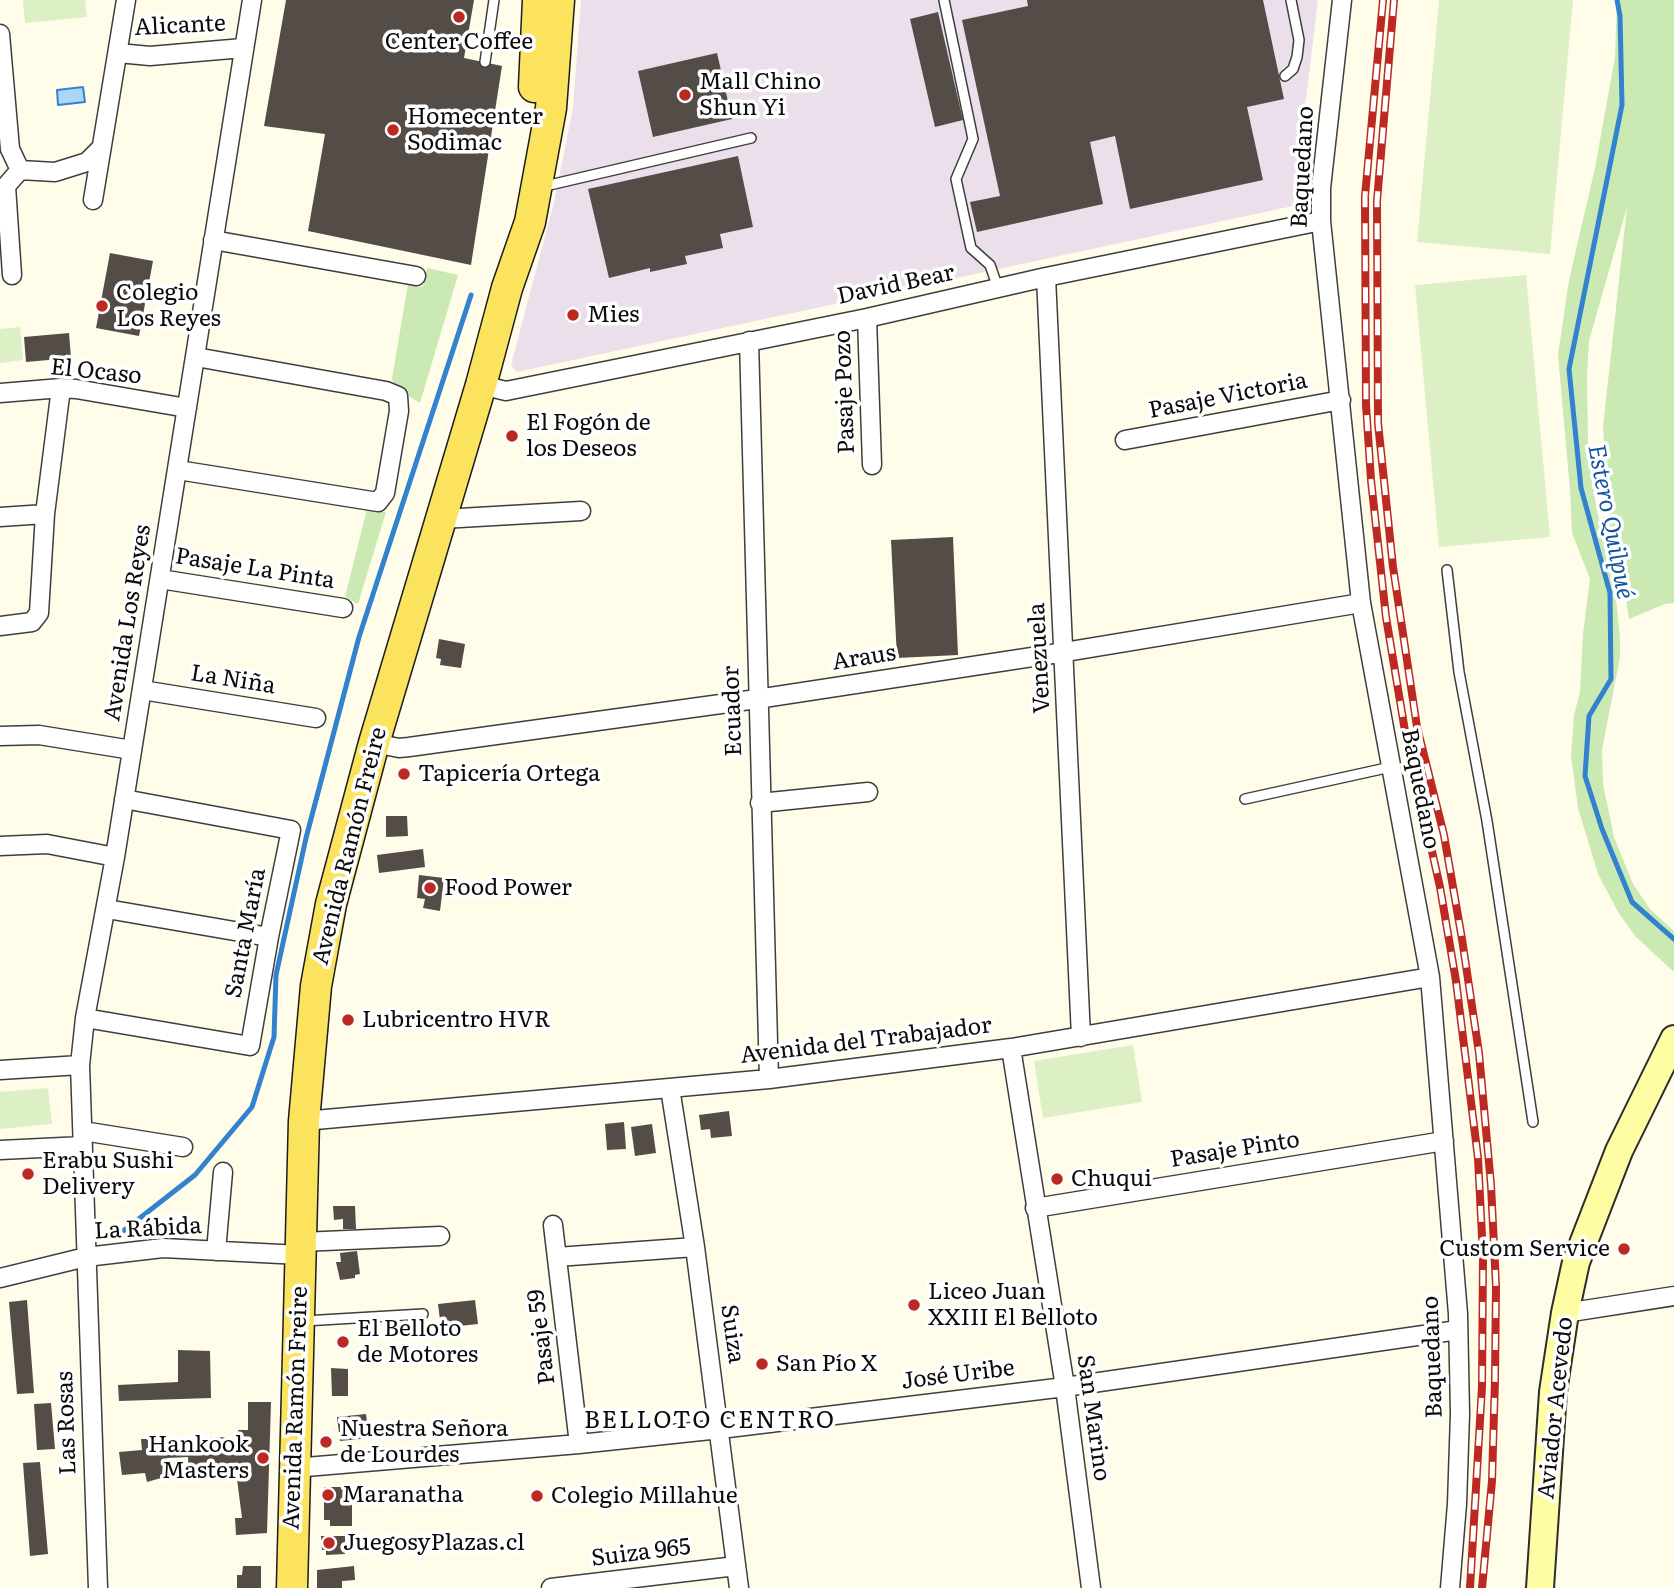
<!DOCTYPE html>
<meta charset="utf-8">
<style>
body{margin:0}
canvas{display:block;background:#fffde9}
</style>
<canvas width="1674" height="1588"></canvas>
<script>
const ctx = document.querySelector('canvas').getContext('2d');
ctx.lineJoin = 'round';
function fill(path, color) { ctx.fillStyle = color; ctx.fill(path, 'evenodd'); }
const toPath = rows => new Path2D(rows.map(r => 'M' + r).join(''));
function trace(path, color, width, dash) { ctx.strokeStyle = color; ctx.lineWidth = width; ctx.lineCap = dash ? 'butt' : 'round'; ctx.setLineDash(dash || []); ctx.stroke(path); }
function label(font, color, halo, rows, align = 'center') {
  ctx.font = font + ' Literata,serif'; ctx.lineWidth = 7; ctx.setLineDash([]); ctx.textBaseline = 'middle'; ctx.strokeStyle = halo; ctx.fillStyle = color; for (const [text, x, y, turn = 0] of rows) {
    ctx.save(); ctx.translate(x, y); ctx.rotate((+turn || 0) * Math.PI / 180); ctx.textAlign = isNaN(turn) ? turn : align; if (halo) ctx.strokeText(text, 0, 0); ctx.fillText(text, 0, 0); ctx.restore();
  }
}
fill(toPath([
 [581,0,1318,0,1293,206,517,372,511,365,554,202,573,108]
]), '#eadfeb');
fill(toPath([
 [1617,0,1674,0,1674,603,1665,604,1629,619,1622,573,1610,530,1603,427,1627,207,1589,341,1587,375,1588,446,1596,505,1616,599,1620,637,1620,657,1602,750,1603,784,1614,837,1633,884,1650,909,1674,931,1674,972,1635,936,1618,912,1598,874,1578,808,1571,756,1574,715,1580,692,1583,634,1590,579,1572,533,1570,490,1558,355,1569,280,1595,168,1615,57],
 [427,268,458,275,420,403,396,388,392,379,408,284,423,287],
 [367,509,386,512,358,604,345,597]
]), '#cae9b3');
fill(toPath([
 [23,0,85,0,87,17,25,23],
 [1439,0,1573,0,1550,254,1417,242],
 [1526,275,1550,537,1439,547,1415,285],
 [20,327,23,360,0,363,0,329],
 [1133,1045,1142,1102,1043,1118,1034,1061],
 [48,1088,52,1124,0,1129,0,1092]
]), '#ddf0c5');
const water = toPath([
 [83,87,85,102,58,105,57,90,83,87]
]);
fill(water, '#add5f7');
trace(water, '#3382cf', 2);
trace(toPath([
 [1617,0,1620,16,1622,105,1569,369,1581,488,1610,593,1611,679,1589,716,1585,776,1602,829,1632,902,1674,939],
 [122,1232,195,1175,252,1107,274,1037,276,975,306,838,359,637,471,295]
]), '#3382cf', 5);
fill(toPath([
 [286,0,474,0,464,58,502,66,471,265,308,231,325,134,264,126],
 [1027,0,1263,0,1284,99,1247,107,1263,180,1130,209,1115,136,1090,142,1103,204,977,232,970,202,1000,196,962,20,1028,6],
 [938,12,963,120,935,127,910,19],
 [717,53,732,119,653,137,638,71],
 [738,156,753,227,720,234,723,248,685,256,687,264,650,272,650,268,609,278,588,189],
 [110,253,153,261,139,336,96,328],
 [69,333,71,358,26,362,24,337],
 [953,537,958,655,897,658,891,540],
 [439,639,465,644,461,668,440,665,441,659,436,658],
 [386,816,407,816,408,836,386,837],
 [423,849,425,867,379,873,377,855],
 [419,875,444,878,440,911,423,908,425,899,417,898],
 [729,1111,732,1136,711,1138,710,1129,701,1130,699,1115],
 [624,1122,626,1149,607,1150,605,1124],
 [652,1124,656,1153,635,1156,631,1127],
 [333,1206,355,1206,356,1229,343,1229,343,1219,334,1220],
 [357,1251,360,1274,355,1275,355,1278,340,1280,336,1262,341,1262,340,1253],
 [27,1300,34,1393,17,1394,9,1302],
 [475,1300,478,1324,441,1328,438,1304],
 [178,1350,210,1351,211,1398,119,1401,118,1385,178,1382],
 [331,1368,348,1369,348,1396,332,1396],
 [248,1402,271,1402,267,1533,236,1535,235,1518,242,1518,237,1479,242,1479,242,1470,189,1476,188,1457,167,1458,168,1476,147,1482,145,1473,122,1475,119,1452,142,1450,141,1439,238,1437,238,1430,248,1430],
 [51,1403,55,1449,37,1450,34,1404],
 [366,1414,369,1438,340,1441,337,1417],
 [40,1462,48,1554,30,1556,23,1463],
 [324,1487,345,1487,345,1495,352,1495,352,1526,330,1526,330,1520,324,1520],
 [321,1536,345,1536,345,1554,326,1555,326,1550,322,1550],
 [243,1566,261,1566,261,1588,237,1588,237,1575,242,1575],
 [354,1566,355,1580,342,1581,342,1588,317,1588,317,1570]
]), '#544d47');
const lane = toPath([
 [944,0,973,139,956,179,971,248,990,265,998,288],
 [485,62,494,0],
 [1285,76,1293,69,1297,57,1299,40,1291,0],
 [541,187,751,138],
 [1447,570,1459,672,1487,821,1533,1122],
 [1245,799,1391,767],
 [304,1321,423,1314]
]);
const street = toPath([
 [1342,0,1321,188,1321,221,1361,603,1430,977,1458,1314,1460,1414,1457,1504,1450,1588],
 [0,34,10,149,20,170],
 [118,53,150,56,243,48],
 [20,170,55,172,87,162,100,149],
 [93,200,126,0],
 [213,240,416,276],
 [12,275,6,186,20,170],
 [1046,277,1081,1037],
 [867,318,872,465],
 [749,341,769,1079],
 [481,385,506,391,867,318,1046,277,1321,221],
 [0,393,61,388,76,389,187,408],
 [1125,440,1341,400],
 [178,470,378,502,385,493,399,411,398,396,386,391,196,357],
 [0,517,45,514],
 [442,519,581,511],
 [160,579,343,608],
 [0,626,32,622,39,613,45,514,61,388],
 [142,690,316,718],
 [0,736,39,735,132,750],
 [374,743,399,748,409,747,757,699,1065,652,1361,603],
 [760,803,868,792],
 [0,846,47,844,115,857],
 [107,909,269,937],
 [85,1018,250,1046,269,937,291,830,124,799],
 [1011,1048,1065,1387,1091,1588],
 [0,1070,80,1065],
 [670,1088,695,1247,739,1588],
 [304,1121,769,1079,1011,1048,1430,977],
 [83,1131,183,1147],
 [0,1150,83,1146],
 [1035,1208,1444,1141],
 [553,1225,579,1444],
 [301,1242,440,1236],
 [216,1251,223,1172],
 [557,1257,695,1247],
 [0,1278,86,1257,163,1248,300,1255],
 [1565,1313,1674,1296],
 [294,1468,579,1444,720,1429,1065,1387,1458,1330],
 [98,1588,80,1065,85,1018,115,857,252,0],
 [551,1588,736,1566]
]);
const secondary = toPath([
 [1540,1588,1553,1392,1565,1313,1576,1262,1619,1151,1674,1039]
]);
const primary = toPath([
 [534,87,538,0],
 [292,1588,304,1121,316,986,331,904,374,743,481,385,507,288,530,222,551,108,559,0]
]);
trace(lane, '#3e3e3e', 12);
trace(street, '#3e3e3e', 21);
trace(secondary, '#2d2d2d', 30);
trace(primary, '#1c1c1c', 33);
trace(lane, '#fff', 9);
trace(street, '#fff', 18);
trace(secondary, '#fffda4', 26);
trace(primary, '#fbe35e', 30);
const rail = toPath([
 [1383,0,1365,196,1366,405,1371,480,1386,617,1405,731,1440,887,1456,981,1478,1158,1483,1256,1482,1387,1470,1588],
 [1394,0,1377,201,1378,423,1393,567,1417,727,1444,835,1462,939,1479,1053,1491,1185,1496,1286,1495,1379,1492,1481,1482,1588]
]);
trace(rail, '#bc2922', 8);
trace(rail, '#fff', 5, [16]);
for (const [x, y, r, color] of [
 [459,17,7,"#bc2922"],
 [685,95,7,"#bc2922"],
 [393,130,7,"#bc2922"],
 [102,306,7,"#bc2922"],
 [573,315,7,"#bc2922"],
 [512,436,7,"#bc2922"],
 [404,774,7,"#bc2922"],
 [430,888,7,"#bc2922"],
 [348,1020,7,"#bc2922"],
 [28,1174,7,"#bc2922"],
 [1057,1179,7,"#bc2922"],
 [1624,1249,7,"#bc2922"],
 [914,1305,7,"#bc2922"],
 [343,1342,7,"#bc2922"],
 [762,1364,7,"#bc2922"],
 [326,1442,7,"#bc2922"],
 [263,1458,7,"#bc2922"],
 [328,1495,7,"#bc2922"],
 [537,1496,7,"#bc2922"],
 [329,1543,7,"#bc2922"]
]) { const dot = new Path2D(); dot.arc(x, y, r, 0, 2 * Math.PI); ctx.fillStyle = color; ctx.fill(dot); trace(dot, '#fff', 2.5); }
label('23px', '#0b0b0b', '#fff', [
 ["Alicante",180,26,-3],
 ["Baquedano",1303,167,-87],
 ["David Bear",896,285,-12],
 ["El Ocaso",96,372,6],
 ["Pasaje Pozo",845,392,-92],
 ["Pasaje Victoria",1228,396,-11],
 ["Pasaje La Pinta",255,569,9],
 ["Avenida Los Reyes",128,623,-81],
 ["Araus",864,658,-9],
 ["Venezuela",1040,658,-93],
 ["La Niña",233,680,9],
 ["Ecuador",733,711,-92],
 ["Baquedano",1420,789,79],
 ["Avenida Ramón Freire",350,846,-76],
 ["Santa María",246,933,-79],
 ["Avenida del Trabajador",866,1041,-7],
 ["Pasaje Pinto",1235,1150,-9],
 ["La Rábida",148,1229,-3],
 ["Suiza",732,1334,82],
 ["Pasaje 59",542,1337,-97],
 ["Baquedano",1433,1357,-92],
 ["José Uribe",958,1375,-7],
 ["Avenida Ramón Freire",296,1408,-88],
 ["Aviador Acevedo",1556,1408,-84],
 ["San Marino",1093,1418,82],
 ["Las Rosas",67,1423,-92],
 ["Suiza 965",641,1553,-7]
]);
label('23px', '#0b0b0b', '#fff', [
 ["Center Coffee",459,42,"center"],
 ["Mall Chino",699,82],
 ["Shun Yi",699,108],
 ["Homecenter",407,117],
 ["Sodimac",407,143],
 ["Colegio",116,293],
 ["Los Reyes",116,319],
 ["Mies",587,315],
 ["El Fogón de",526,423],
 ["los Deseos",526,449],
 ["Tapicería Ortega",418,774],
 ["Food Power",444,888],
 ["Lubricentro HVR",362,1020],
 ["Erabu Sushi",42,1161],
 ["Delivery",42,1187],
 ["Chuqui",1071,1179],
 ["Custom Service",1610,1249,"right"],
 ["Liceo Juan",928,1292],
 ["XXIII El Belloto",928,1318],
 ["El Belloto",357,1329],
 ["de Motores",357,1355],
 ["San Pío X",776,1364],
 ["Nuestra Señora",340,1429],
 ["de Lourdes",340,1455],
 ["Hankook",249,1445,"right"],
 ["Masters",249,1471,"right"],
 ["Maranatha",342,1495],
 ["Colegio Millahue",551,1496],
 ["JuegosyPlazas.cl",343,1543]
], 'left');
label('italic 24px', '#14559e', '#fff', [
 ["Estero Quilpué",1610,522,79]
]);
ctx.letterSpacing = '2px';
label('24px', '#0b0b0b', '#fff', [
 ["BELLOTO CENTRO",710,1421]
]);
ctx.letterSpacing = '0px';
</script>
